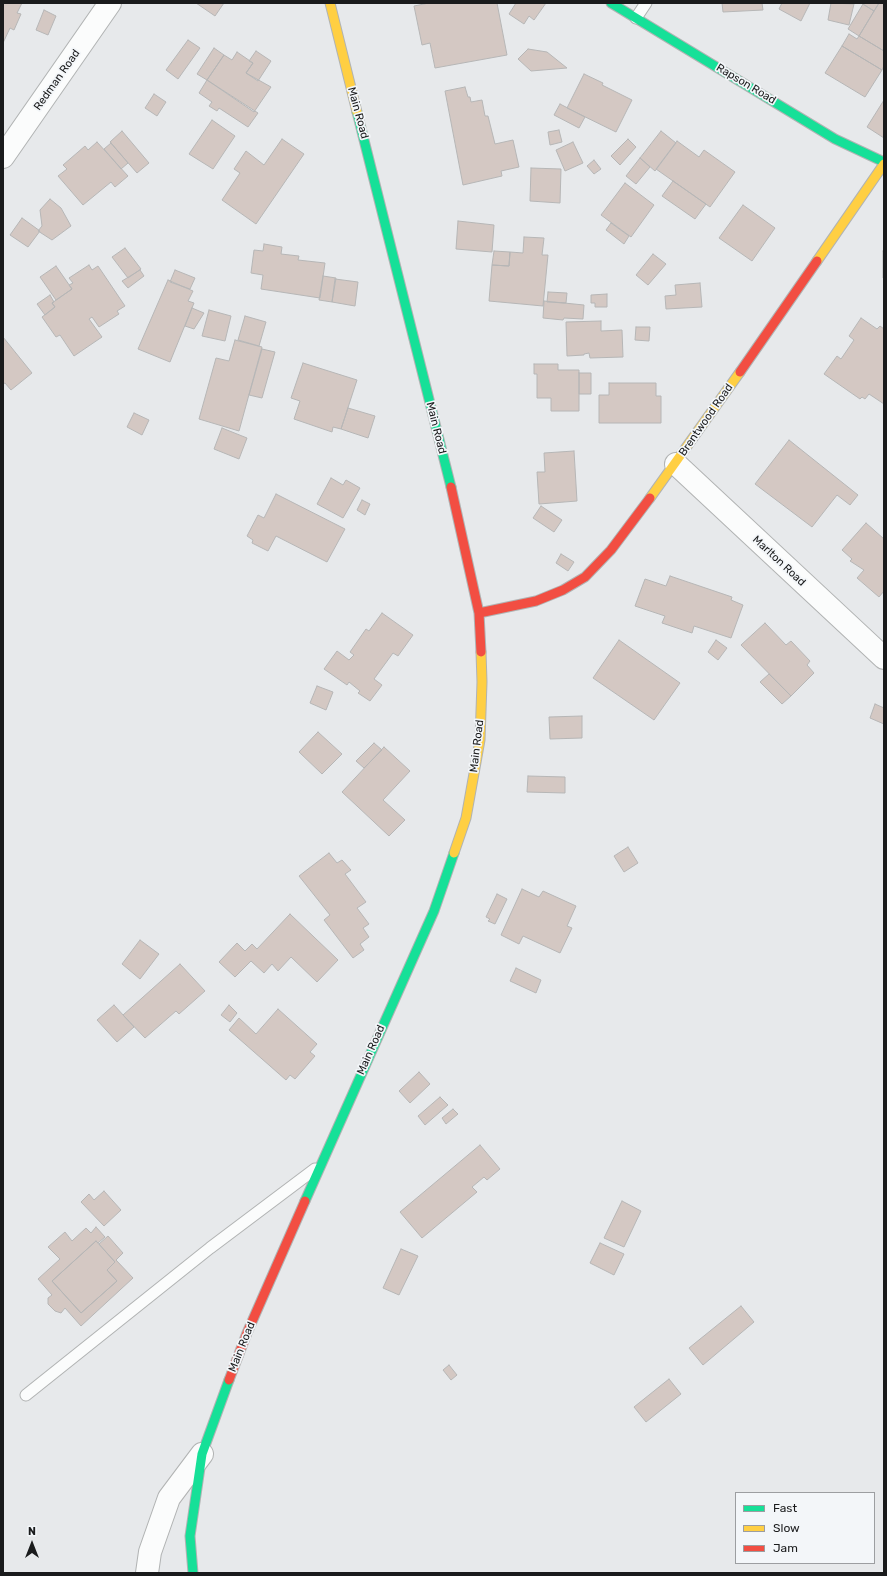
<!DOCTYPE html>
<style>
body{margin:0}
#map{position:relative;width:887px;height:1576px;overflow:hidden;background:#e7e9eb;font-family:Rubik,sans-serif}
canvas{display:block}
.frame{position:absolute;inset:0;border:4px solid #1a1b1c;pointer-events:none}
.legend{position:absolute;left:735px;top:1492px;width:140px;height:72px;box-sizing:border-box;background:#f3f6f9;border:1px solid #9c9ea1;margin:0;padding:5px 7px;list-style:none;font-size:12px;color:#1a1b1c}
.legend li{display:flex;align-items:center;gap:8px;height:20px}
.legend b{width:20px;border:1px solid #9c9ea1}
.north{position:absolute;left:12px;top:1524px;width:40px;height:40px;-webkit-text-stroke:3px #f3f6f9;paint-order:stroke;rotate:0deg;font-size:11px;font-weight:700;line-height:16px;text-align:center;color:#1a1b1c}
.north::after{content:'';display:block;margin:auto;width:14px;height:18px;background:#1a1b1c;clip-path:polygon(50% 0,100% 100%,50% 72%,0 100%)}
</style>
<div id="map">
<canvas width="887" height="1576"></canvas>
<div class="frame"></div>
<ul class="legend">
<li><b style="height:5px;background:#16e098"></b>Fast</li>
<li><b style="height:5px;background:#ffcf43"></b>Slow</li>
<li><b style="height:5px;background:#f24e42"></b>Jam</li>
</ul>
<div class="north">N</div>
</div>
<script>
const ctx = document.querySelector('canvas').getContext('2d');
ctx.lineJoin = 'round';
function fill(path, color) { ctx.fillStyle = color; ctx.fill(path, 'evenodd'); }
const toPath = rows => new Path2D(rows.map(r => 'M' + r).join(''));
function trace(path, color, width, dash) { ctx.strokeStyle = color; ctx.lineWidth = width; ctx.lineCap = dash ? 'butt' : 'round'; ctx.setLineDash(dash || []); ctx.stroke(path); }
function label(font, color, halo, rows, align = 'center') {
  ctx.font = font + ' Rubik,sans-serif'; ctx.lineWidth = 3.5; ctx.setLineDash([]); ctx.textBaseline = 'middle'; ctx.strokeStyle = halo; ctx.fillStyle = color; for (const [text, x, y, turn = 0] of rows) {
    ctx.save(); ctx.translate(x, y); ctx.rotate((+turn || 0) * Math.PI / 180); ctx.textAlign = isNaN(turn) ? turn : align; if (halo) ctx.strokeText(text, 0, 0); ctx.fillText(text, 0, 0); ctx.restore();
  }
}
const building = toPath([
 [3,3,22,3,17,13,21,14,14,30,10,28,3,43,3,3],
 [196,3,224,3,215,16,196,3],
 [429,3,497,3,507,55,435,68,430,43,422,45,414,6,429,3],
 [516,3,546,3,534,20,529,16,524,24,509,14,516,3],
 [722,3,762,3,763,10,723,12,722,3],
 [782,3,810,3,801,21,779,9,782,3],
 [831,3,854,4,849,25,828,20,831,3],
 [861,3,879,3,874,11,861,3],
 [879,3,884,3,884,51,859,36,879,3],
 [863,4,874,11,859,36,848,29,863,4],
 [44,10,56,16,48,35,36,30,44,10],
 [849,34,857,39,859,36,884,51,884,66,882,70,842,46,849,34],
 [188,40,200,48,178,79,166,70,188,40],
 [842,46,882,70,865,97,825,73,842,46],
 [214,48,224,55,207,80,197,74,214,48],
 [528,49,547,52,567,68,531,71,518,59,528,49],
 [256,51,271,61,258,81,246,73,253,63,249,61,256,51],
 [237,52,253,63,246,73,271,87,254,112,207,80,224,55,232,60,237,52],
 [584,74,603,83,602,85,632,100,616,132,567,108,584,74],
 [207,80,258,113,248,127,219,108,217,111,209,106,212,102,199,93,207,80],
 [465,87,468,97,470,97,471,102,482,100,485,116,488,116,495,144,513,140,519,167,501,171,502,176,463,185,445,91,465,87],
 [154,94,166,102,157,116,145,108,154,94],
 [884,100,884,138,867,127,884,100],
 [560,104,585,117,579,128,554,115,560,104],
 [212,120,235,136,213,169,189,154,212,120],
 [559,130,562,142,550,145,548,132,559,130],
 [122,131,149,163,137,173,110,142,122,131],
 [661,131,676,143,655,171,640,158,661,131],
 [282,139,304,154,256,224,222,200,240,173,234,169,246,151,264,165,282,139],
 [628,139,636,147,620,165,611,156,628,139],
 [677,141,699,157,704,150,735,172,710,207,656,169,677,141],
 [97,142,128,176,115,187,111,182,83,205,58,176,67,169,63,165,85,146,88,150,97,142],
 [573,142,583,163,565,171,556,150,573,142],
 [111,143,128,163,121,169,104,149,111,143],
 [640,158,650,167,636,184,626,176,640,158],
 [594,160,601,169,594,174,587,166,594,160],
 [531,168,561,169,560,203,530,201,531,168],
 [673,181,706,204,695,219,662,196,673,181],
 [625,183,654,205,631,237,601,215,625,183],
 [50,199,61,208,71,226,52,240,38,231,42,226,40,210,50,199],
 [743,205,775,228,752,261,719,238,743,205],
 [22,218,40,231,28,247,10,235,22,218],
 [458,221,494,225,492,252,456,249,458,221],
 [611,223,629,236,624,244,606,230,611,223],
 [524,237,544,238,542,255,548,255,543,306,489,301,492,265,509,266,510,252,523,253,524,237],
 [264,244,282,247,281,254,299,256,298,260,325,263,320,298,261,289,263,275,251,273,254,250,263,251,264,244],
 [125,248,141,269,128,278,112,257,125,248],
 [494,251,510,252,509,266,492,265,494,251],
 [883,251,884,251,884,278,883,278,883,251],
 [653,254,666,264,648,285,636,275,653,254],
 [89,265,92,270,98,266,125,306,117,311,119,314,99,327,92,317,89,319,102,337,74,356,60,335,56,337,42,317,55,307,52,303,72,289,69,285,73,283,69,278,89,265],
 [56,266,72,289,56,300,40,277,56,266],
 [140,270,144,276,128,288,122,281,140,270],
 [175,270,195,278,190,289,170,282,175,270],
 [323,276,336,278,332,302,319,300,323,276],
 [335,279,358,282,355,306,332,302,335,279],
 [168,280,193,291,188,301,194,303,170,362,138,349,168,280],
 [700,283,702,307,666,309,665,296,676,295,675,285,700,283],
 [548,292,567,293,566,303,547,302,548,292],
 [607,294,607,307,595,307,595,303,591,303,591,295,607,294],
 [50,295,54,302,52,303,55,307,45,315,37,304,50,295],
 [544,301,584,305,583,319,564,318,563,320,543,318,544,301],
 [192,308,204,313,194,329,185,326,192,308],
 [209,310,231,316,225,341,202,336,209,310],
 [245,316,266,322,259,346,238,340,245,316],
 [861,318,877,329,880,326,884,329,884,404,869,394,865,399,862,397,860,399,824,374,837,356,841,359,854,340,849,336,861,318],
 [601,321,601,331,622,330,623,357,590,358,589,353,584,354,584,355,567,356,566,322,601,321],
 [636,327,650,327,649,341,635,340,636,327],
 [3,337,32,373,11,390,5,383,3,384,3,337],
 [235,340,262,347,239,431,199,419,216,358,229,361,235,340],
 [262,349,275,352,262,398,249,395,262,349],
 [303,363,357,380,341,429,333,427,332,432,294,419,300,401,291,398,303,363],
 [534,364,558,364,558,370,579,370,579,411,551,411,551,398,537,398,537,374,534,374,534,364],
 [579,373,591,373,591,394,579,394,579,373],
 [609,383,656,383,656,396,661,396,661,423,599,423,599,395,609,395,609,383],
 [348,408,375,416,368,438,341,429,348,408],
 [134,413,149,420,142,435,127,427,134,413],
 [222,428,247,438,239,459,214,449,222,428],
 [789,440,858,495,850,505,837,495,812,527,755,484,789,440],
 [574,451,577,501,539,504,537,472,545,472,544,453,574,451],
 [331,478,343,485,346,480,360,488,343,518,317,504,331,478],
 [276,494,345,529,327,562,276,536,268,551,252,543,253,540,247,536,258,515,264,518,276,494],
 [362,500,370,504,365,515,357,510,362,500],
 [541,506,562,520,554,532,533,518,541,506],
 [866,523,884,539,884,591,879,597,857,578,864,570,850,561,852,559,842,550,866,523],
 [561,554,574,562,568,571,556,563,561,554],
 [670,576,732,597,731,600,743,605,731,638,694,626,692,633,662,623,665,616,635,606,645,579,666,586,670,576],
 [382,613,413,635,398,656,393,653,374,679,382,685,370,701,358,693,360,691,349,682,347,685,324,669,337,651,349,660,354,655,350,652,366,629,369,631,382,613],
 [765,623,786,645,791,641,810,661,807,665,814,673,791,696,741,645,765,623],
 [619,640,680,683,654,720,593,678,619,640],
 [716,640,727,648,718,660,708,652,716,640],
 [769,674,791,696,782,704,760,682,769,674],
 [317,686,333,692,326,710,310,703,317,686],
 [875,704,884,708,884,724,870,718,875,704],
 [582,716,582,738,550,739,549,717,582,716],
 [318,732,342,754,322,774,299,752,318,732],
 [374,743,382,750,364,768,356,761,374,743],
 [384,747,410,771,383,800,405,820,389,836,342,792,384,747],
 [528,776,565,777,565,793,527,792,528,776],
 [628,847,638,863,624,872,614,856,628,847],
 [329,853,337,863,342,860,351,870,345,874,366,902,357,908,369,924,363,928,369,937,360,944,364,950,353,958,324,920,330,915,299,876,329,853],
 [522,889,539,897,543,891,576,906,567,926,572,928,560,953,523,936,519,944,501,935,522,889],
 [497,894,507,899,495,924,488,921,490,919,486,917,497,894],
 [290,914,338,960,317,982,291,957,278,971,272,964,264,973,251,961,235,977,219,962,237,943,245,951,252,944,257,949,290,914],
 [140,940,159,954,140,979,122,964,140,940],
 [180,964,205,991,179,1014,176,1011,145,1038,123,1015,180,964],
 [516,968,541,980,536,993,510,981,516,968],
 [114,1005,134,1027,117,1042,97,1020,114,1005],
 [229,1005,237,1013,230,1022,221,1015,229,1005],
 [278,1009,317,1044,310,1052,315,1056,295,1079,290,1075,286,1080,229,1030,239,1018,256,1034,278,1009],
 [419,1072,430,1084,410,1103,399,1091,419,1072],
 [440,1097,448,1105,425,1125,418,1116,440,1097],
 [453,1109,458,1114,446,1124,442,1118,453,1109],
 [480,1145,500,1169,487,1180,484,1177,472,1187,477,1192,422,1238,400,1212,480,1145],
 [104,1191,121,1210,104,1226,81,1202,89,1194,94,1200,104,1191],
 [622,1201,641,1211,624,1247,604,1238,622,1201],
 [96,1227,105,1237,98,1243,96,1241,52,1281,81,1313,117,1281,107,1270,115,1262,99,1244,108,1236,123,1253,116,1260,133,1278,81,1326,65,1308,61,1313,55,1311,48,1304,48,1298,52,1295,38,1279,60,1259,48,1247,65,1232,72,1241,86,1228,91,1233,96,1227],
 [96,1241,115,1262,107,1270,117,1281,81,1313,52,1281,96,1241],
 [600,1243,624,1254,614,1275,590,1263,600,1243],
 [401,1249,418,1256,399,1295,383,1288,401,1249],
 [741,1306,754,1322,703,1365,689,1348,741,1306],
 [449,1365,457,1375,451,1380,443,1370,449,1365],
 [669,1379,681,1394,646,1422,634,1407,669,1379]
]);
fill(building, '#d4c8c3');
trace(building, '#b6b6b6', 1);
const lane = toPath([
 [636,18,646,3],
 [26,1395,210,1248,315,1169]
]);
const street = toPath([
 [3,157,110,3],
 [676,464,884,658],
 [147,1573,150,1552,169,1498,202,1454]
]);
const fast = toPath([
 [611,3,835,139,884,162],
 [357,112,451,487],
 [305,1201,434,911,454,853],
 [193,1573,190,1536,202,1454,229,1380]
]);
const slow = toPath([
 [330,3,357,112],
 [817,261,884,164],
 [650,498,740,372],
 [454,853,466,818,480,740,482,682,481,652]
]);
const jam = toPath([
 [740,372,817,261],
 [451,487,479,613,481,652],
 [479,613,536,601,563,590,585,577,611,550,650,498],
 [229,1380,247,1333,305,1201]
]);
trace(lane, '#b1b3b3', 13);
trace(street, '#b1b3b3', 24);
trace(fast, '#b1b3b3', 11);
trace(slow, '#b1b3b3', 11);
trace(jam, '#b1b3b3', 11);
trace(lane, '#fbfcfc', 11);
trace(street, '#fbfcfc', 22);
trace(fast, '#16e098', 9);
trace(slow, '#ffcf43', 9);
trace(jam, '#f24e42', 9);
label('11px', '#1a1b1c', '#f3f6f9', [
 ["Redman Road",57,80,-55],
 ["Rapson Road",746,84,31],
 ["Main Road",358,113,75],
 ["Brentwood Road",706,420,-55],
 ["Main Road",436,428,76],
 ["Marlton Road",779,561,43],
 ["Main Road",477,746,-83],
 ["Main Road",371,1050,-66],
 ["Main Road",242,1347,-68]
]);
</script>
